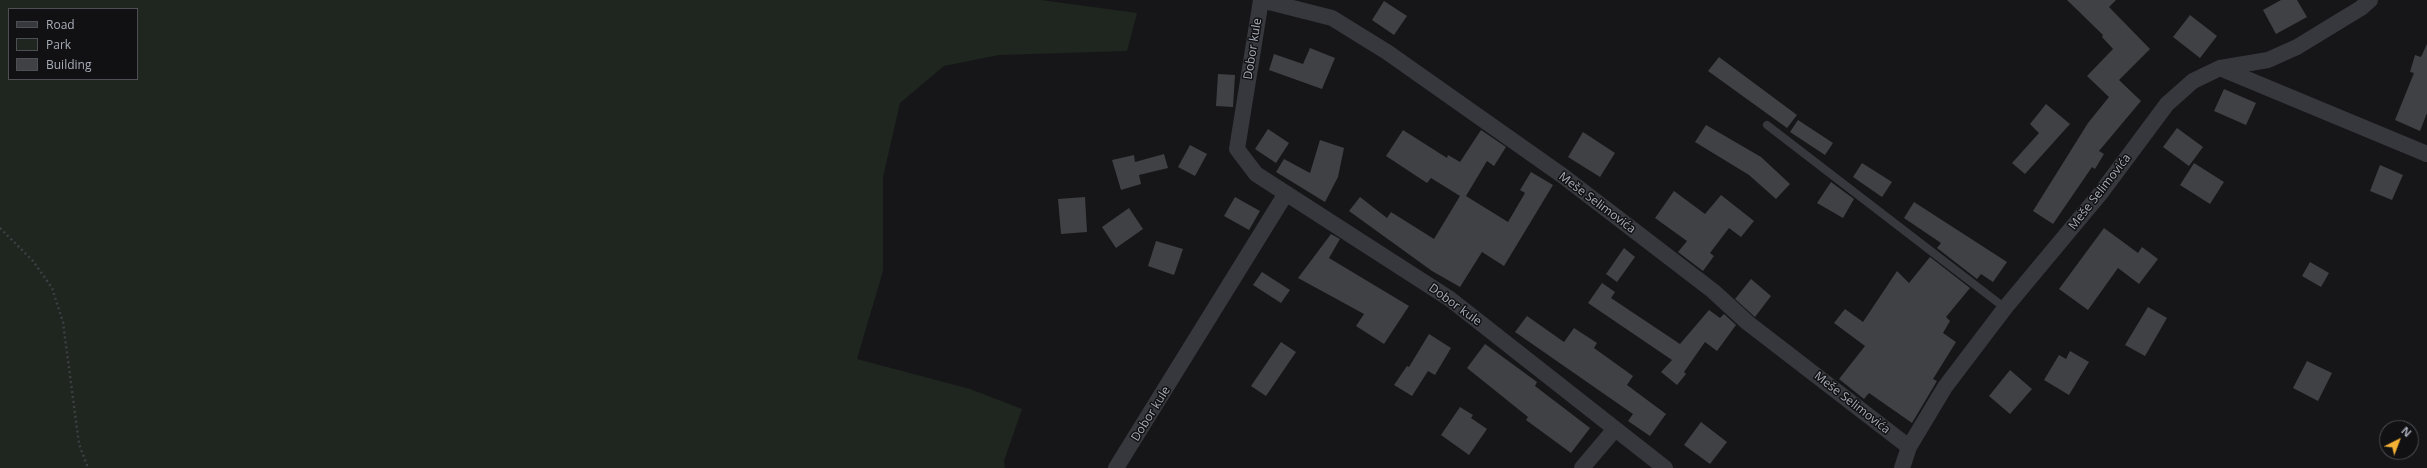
<!DOCTYPE html>
<meta charset="utf-8">
<style>
body{margin:0}
#map{position:relative;width:2427px;height:468px;overflow:hidden;background:#161618;font-family:"Open Sans",sans-serif}
canvas{display:block}
.legend{position:absolute;left:8px;top:8px;width:130px;height:72px;box-sizing:border-box;background:#111113;border:1px solid #4d4f55;margin:0;padding:5px 7px;list-style:none;font-size:12px;color:#a8adb8}
.legend li{display:flex;align-items:center;gap:8px;height:20px}
.legend b{width:20px;border:1px solid #4d4f55}
.north{position:absolute;left:2379px;top:420px;width:40px;height:40px;box-sizing:border-box;background:#111113;border:1px solid #4d4f55;border-radius:50%;rotate:42deg;font-size:11px;font-weight:700;line-height:16px;text-align:center;color:#a8adb8}
.north::after{content:'';display:block;margin:auto;width:14px;height:18px;background:#f2b134;clip-path:polygon(50% 0,100% 100%,50% 72%,0 100%)}
</style>
<div id="map">
<canvas width="2427" height="468"></canvas>
<ul class="legend">
<li><b style="height:5px;background:#37383d"></b>Road</li>
<li><b style="height:11px;background:#1e261f"></b>Park</li>
<li><b style="height:11px;background:#404145"></b>Building</li>
</ul>
<div class="north">N</div>
</div>
<script>
const ctx = document.querySelector('canvas').getContext('2d');
ctx.lineJoin = 'round';
function fill(path, color) { ctx.fillStyle = color; ctx.fill(path, 'evenodd'); }
const toPath = rows => new Path2D(rows.map(r => 'M' + r).join(''));
function trace(path, color, width, dash) { ctx.strokeStyle = color; ctx.lineWidth = width; ctx.lineCap = dash ? 'butt' : 'round'; ctx.setLineDash(dash || []); ctx.stroke(path); }
function label(font, color, halo, rows, align = 'center') {
  ctx.font = font + ' "Open Sans",sans-serif'; ctx.lineWidth = 3; ctx.setLineDash([]); ctx.textBaseline = 'middle'; ctx.strokeStyle = halo; ctx.fillStyle = color; for (const [text, x, y, turn = 0] of rows) {
    ctx.save(); ctx.translate(x, y); ctx.rotate((+turn || 0) * Math.PI / 180); ctx.textAlign = isNaN(turn) ? turn : align; if (halo) ctx.strokeText(text, 0, 0); ctx.fillText(text, 0, 0); ctx.restore();
  }
}
fill(toPath([
 [0,0,1041,0,1137,13,1127,51,999,55,944,66,900,103,883,177,883,271,857,359,970,389,1022,409,1004,461,1005,468,0,468],
 [9,9,137,9,137,79,9,79]
]), '#1e261f');
fill(toPath([
 [2067,0,2116,0,2109,7,2150,49,2119,80,2141,101,2099,151,2104,154,2095,169,2092,167,2053,224,2033,211,2088,123,2109,97,2087,76,2113,49,2102,37,2103,35],
 [2281,0,2297,0,2307,17,2276,34,2263,10],
 [1384,1,1407,16,1394,35,1372,20],
 [2190,15,2217,36,2200,58,2173,37],
 [2427,44,2427,113,2420,131,2395,120,2414,73,2410,72,2415,55,2421,57],
 [1310,48,1335,58,1322,89,1269,70,1274,54,1303,64],
 [1719,57,1797,115,1787,128,1708,71],
 [1218,74,1235,75,1233,107,1216,106],
 [2224,89,2256,103,2246,125,2214,111],
 [2046,104,2070,124,2025,174,2012,163,2039,133,2030,124],
 [1798,120,1833,143,1825,155,1790,132],
 [1706,125,1761,157,1790,184,1776,199,1749,175,1695,142],
 [2177,128,2203,147,2189,166,2163,147],
 [1268,129,1289,143,1276,163,1255,149],
 [1403,130,1447,158,1448,155,1460,162,1481,130,1506,147,1494,166,1487,161,1466,196,1508,222,1525,193,1520,190,1531,172,1553,185,1504,266,1482,252,1460,287,1432,271,1349,211,1360,197,1387,218,1391,212,1434,239,1460,196,1431,178,1427,183,1386,156],
 [1583,132,1615,153,1600,177,1568,157],
 [1320,140,1344,148,1338,177,1325,202,1276,172,1284,159,1310,173],
 [1190,145,1207,154,1195,176,1178,167],
 [1164,154,1168,168,1139,175,1141,184,1121,190,1112,160,1134,155,1135,162],
 [1862,163,1892,182,1882,197,1853,177],
 [2194,163,2224,182,2210,204,2180,185],
 [2380,165,2403,175,2392,200,2370,191],
 [1831,182,1854,199,1843,218,1817,203],
 [1674,191,1705,214,1721,195,1754,221,1741,237,1729,228,1710,253,1714,256,1703,271,1678,252,1687,241,1655,218],
 [1085,197,1087,232,1061,234,1058,199],
 [1235,197,1260,211,1249,230,1224,216],
 [1914,202,2007,262,1993,282,1981,274,1977,279,1937,248,1941,243,1904,218],
 [1129,208,1143,229,1116,248,1102,227],
 [2104,228,2138,253,2142,247,2158,259,2139,284,2118,268,2088,310,2059,289],
 [1331,234,1340,239,1329,258,1409,306,1384,344,1356,326,1364,314,1298,278],
 [1156,241,1183,249,1174,275,1148,266],
 [1624,248,1635,257,1617,282,1606,274],
 [1930,257,1970,288,1946,317,1950,321,1943,333,1956,342,1933,379,1937,381,1912,423,1869,393,1864,399,1839,379,1865,346,1834,323,1845,309,1863,322,1897,271,1909,283],
 [2310,262,2329,273,2321,287,2302,276],
 [1262,272,1290,290,1281,303,1253,285],
 [1751,279,1771,296,1755,317,1735,299],
 [1602,283,1615,292,1611,298,1680,344,1709,310,1720,318,1724,314,1736,325,1717,351,1705,342,1684,372,1686,374,1677,385,1661,372,1672,360,1588,303],
 [2148,307,2167,318,2145,356,2125,345],
 [1527,316,1564,342,1574,328,1597,343,1594,348,1633,376,1627,385,1666,414,1650,436,1628,421,1633,414,1515,332],
 [1429,334,1451,348,1435,375,1428,371,1412,396,1394,385,1407,366,1409,367],
 [1281,342,1296,352,1266,396,1251,386],
 [1485,344,1537,382,1535,386,1590,428,1571,453,1526,420,1528,417,1467,368],
 [2070,351,2089,362,2069,395,2044,380,2059,355,2066,359],
 [2307,361,2332,373,2318,401,2293,388],
 [2010,370,2032,389,2010,414,1989,396],
 [1460,407,1473,415,1471,418,1487,429,1469,455,1441,435],
 [1701,422,1727,442,1710,464,1684,445]
]), '#404145');
trace(toPath([
 [0,228,33,261,52,288,63,322,79,444,88,468]
]), '#3d3f44', 2.5, [2, 3]);
trace(toPath([
 [1767,125,2005,308]
]), '#37383d', 8);
trace(toPath([
 [1261,0,1332,18,1387,52,1563,176,1713,291,1748,323,1909,447],
 [1261,0,1237,149,1256,174,1450,299,1665,468],
 [2220,68,2427,154],
 [1116,468,1285,195],
 [1582,468,1615,429],
 [1902,468,1909,447,1945,387,2005,308,2100,194,2167,104,2193,81,2220,68,2268,60,2297,47,2361,8,2370,0]
]), '#37383d', 16);
label('12px', '#a8adb8', '#111113', [
 ["Dobor kule",1253,49,-81],
 ["Meše Selimovića",2100,192,-52],
 ["Meše Selimovića",1597,203,37],
 ["Dobor kule",1455,305,36],
 ["Meše Selimovića",1852,403,38],
 ["Dobor kule",1151,414,-58]
]);
</script>
